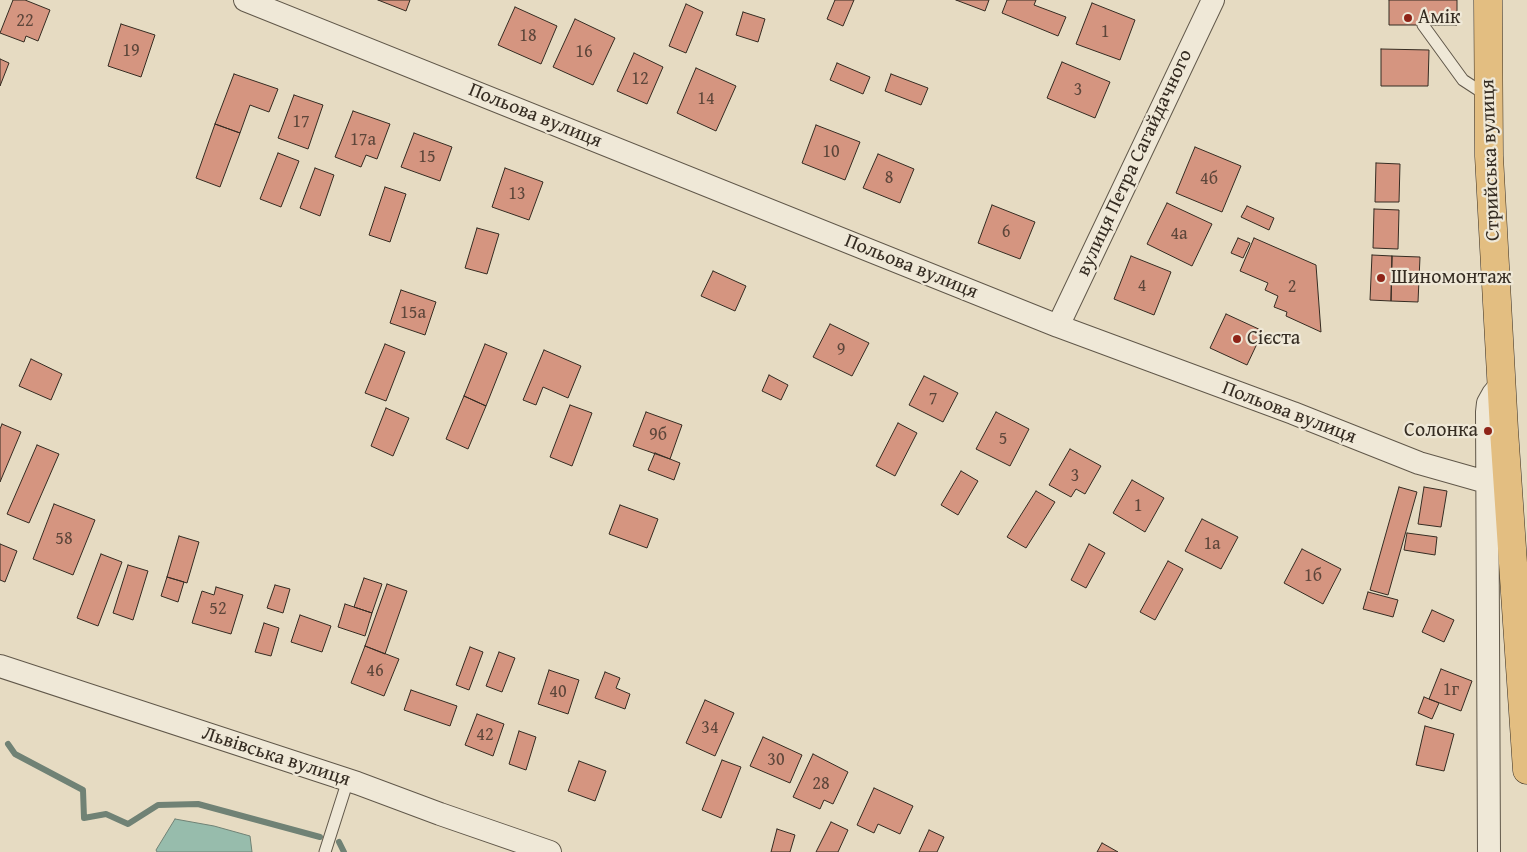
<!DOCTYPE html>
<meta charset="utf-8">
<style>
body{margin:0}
canvas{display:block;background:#e6dbc2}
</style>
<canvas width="1527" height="852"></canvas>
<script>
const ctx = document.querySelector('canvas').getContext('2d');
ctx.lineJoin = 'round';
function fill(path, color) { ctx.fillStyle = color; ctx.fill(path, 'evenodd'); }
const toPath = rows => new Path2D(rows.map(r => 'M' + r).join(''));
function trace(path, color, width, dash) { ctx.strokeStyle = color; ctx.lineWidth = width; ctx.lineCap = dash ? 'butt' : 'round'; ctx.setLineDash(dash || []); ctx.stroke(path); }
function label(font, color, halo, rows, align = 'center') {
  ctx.font = font + ' "Gentium Book Plus",serif'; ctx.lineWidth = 4.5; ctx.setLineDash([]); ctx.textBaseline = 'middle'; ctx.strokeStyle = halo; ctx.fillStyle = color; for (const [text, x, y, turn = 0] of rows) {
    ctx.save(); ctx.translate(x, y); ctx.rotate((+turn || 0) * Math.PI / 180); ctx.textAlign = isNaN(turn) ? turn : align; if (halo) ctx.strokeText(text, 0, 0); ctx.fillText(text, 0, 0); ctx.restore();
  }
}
const water = toPath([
 [175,819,214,826,250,836,252,852,157,852,156,850,175,819]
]);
fill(water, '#97bcac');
trace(water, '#708275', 1);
trace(toPath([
 [8,744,15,754,83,790,84,818,106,814,128,824,158,805,198,804,320,837],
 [339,842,344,852]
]), '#708275', 6);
const building = toPath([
 [13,0,25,0,50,10,38,41,26,36,24,42,0,33,13,0],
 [378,0,410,0,406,11,378,0],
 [835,0,854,0,843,26,827,19,835,0],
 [956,0,989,0,985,11,956,0],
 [1007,0,1036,0,1034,5,1066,17,1058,36,1002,13,1007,0],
 [1389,0,1457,0,1457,25,1389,25,1389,0],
 [1092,3,1135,20,1120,60,1076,44,1092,3],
 [686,4,703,12,686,53,669,46,686,4],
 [515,7,557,26,541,64,498,45,515,7],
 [743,12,765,19,758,42,736,35,743,12],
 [575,19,615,38,593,85,553,67,575,19],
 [121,24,155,35,141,77,108,66,121,24],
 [1381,49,1429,50,1428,86,1381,86,1381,49],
 [634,53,663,67,647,104,617,91,634,53],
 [0,59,9,63,0,86,0,59],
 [1062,62,1110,82,1095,118,1047,98,1062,62],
 [837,63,870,77,863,94,830,80,837,63],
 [696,68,736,86,716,131,677,113,696,68],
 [234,74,278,89,269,112,250,105,240,133,215,124,234,74],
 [891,74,928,88,921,105,885,91,891,74],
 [294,95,323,105,308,149,278,138,294,95],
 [353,111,390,124,377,159,366,155,361,167,335,157,353,111],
 [215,124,240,133,220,187,196,178,215,124],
 [816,125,860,142,845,180,802,163,816,125],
 [414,133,452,147,440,181,401,167,414,133],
 [1195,147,1241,166,1222,212,1176,193,1195,147],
 [278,153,299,161,281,207,260,199,278,153],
 [878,154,914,169,900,203,863,188,878,154],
 [1376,163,1400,164,1399,202,1375,202,1376,163],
 [315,168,334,175,320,216,300,208,315,168],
 [505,168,543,182,529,220,492,207,505,168],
 [385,187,406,194,390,242,369,235,385,187],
 [1167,203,1212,224,1192,266,1147,244,1167,203],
 [992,205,1035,222,1020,259,978,243,992,205],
 [1247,206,1274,218,1269,230,1241,217,1247,206],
 [1374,209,1399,210,1398,249,1373,248,1374,209],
 [477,228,499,234,487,274,465,268,477,228],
 [1238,238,1250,243,1243,258,1231,253,1238,238],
 [1254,238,1316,265,1321,332,1286,316,1287,312,1274,307,1278,296,1265,290,1268,283,1240,271,1254,238],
 [1372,255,1392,256,1391,301,1370,300,1372,255],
 [1131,256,1171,272,1154,315,1114,299,1131,256],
 [1392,256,1420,257,1418,302,1391,301,1392,256],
 [713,271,746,286,735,311,701,296,713,271],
 [401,290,436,302,425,335,390,323,401,290],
 [1226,314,1263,331,1247,365,1210,348,1226,314],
 [830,324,869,343,852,376,813,357,830,324],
 [385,344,405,352,386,401,365,393,385,344],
 [485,344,507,353,486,406,464,396,485,344],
 [544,350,581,366,568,398,543,387,536,405,523,400,544,350],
 [31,359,62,374,51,400,19,386,31,359],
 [769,375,788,385,781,400,762,391,769,375],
 [924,376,958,393,943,422,909,405,924,376],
 [464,396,486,406,468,449,446,439,464,396],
 [570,405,592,413,572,466,550,457,570,405],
 [386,408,409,418,393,456,371,446,386,408],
 [646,412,682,425,670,459,633,446,646,412],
 [996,412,1029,429,1010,466,976,449,996,412],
 [898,423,917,433,895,476,876,466,898,423],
 [2,424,21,432,0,482,0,429,2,424],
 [37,445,59,454,29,523,7,514,37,445],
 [1070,449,1101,466,1085,494,1076,489,1071,497,1049,485,1070,449],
 [655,453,680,463,674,480,648,470,655,453],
 [961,471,978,481,958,515,941,505,961,471],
 [1132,480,1164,498,1145,532,1113,513,1132,480],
 [1399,487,1417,492,1388,595,1370,590,1399,487],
 [1424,487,1447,491,1441,527,1418,524,1424,487],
 [1036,491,1055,502,1026,548,1007,537,1036,491],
 [54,504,95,520,73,575,33,559,54,504],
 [620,505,658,519,647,548,609,534,620,505],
 [1202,519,1238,537,1221,569,1185,551,1202,519],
 [1407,533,1437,537,1435,555,1404,550,1407,533],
 [179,536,199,542,187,583,167,577,179,536],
 [0,544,17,551,5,582,0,580,0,544],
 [1089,544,1105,553,1086,588,1071,580,1089,544],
 [1302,549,1341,569,1323,604,1284,583,1302,549],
 [101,554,122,562,98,626,77,618,101,554],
 [1168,561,1183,569,1155,620,1140,612,1168,561],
 [128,565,148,571,133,620,113,613,128,565],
 [167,577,184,582,178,602,161,596,167,577],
 [364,578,382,584,372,613,354,607,364,578],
 [387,584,407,591,385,654,365,646,387,584],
 [275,585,290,589,283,613,267,608,275,585],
 [216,587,243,595,231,634,192,623,202,591,214,595,216,587],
 [1368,592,1398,600,1393,617,1363,609,1368,592],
 [345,604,372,613,365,636,338,627,345,604],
 [1432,610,1454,620,1444,642,1422,632,1432,610],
 [300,615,331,626,322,652,291,642,300,615],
 [264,623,279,628,271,656,255,652,264,623],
 [365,646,399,659,384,696,351,683,365,646],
 [470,647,483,652,469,690,456,685,470,647],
 [499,652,515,658,502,692,486,686,499,652],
 [1441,669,1472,681,1461,711,1429,699,1441,669],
 [549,670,579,680,568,714,538,704,549,670],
 [605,672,620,678,616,688,630,694,625,709,595,698,605,672],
 [411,690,457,706,450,726,404,710,411,690],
 [1424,697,1439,703,1432,719,1418,713,1424,697],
 [705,700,734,713,715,756,686,743,705,700],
 [477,714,504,724,493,756,465,745,477,714],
 [1425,726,1454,734,1444,771,1416,765,1425,726],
 [519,731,536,737,526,770,509,764,519,731],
 [763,737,802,755,790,783,750,766,763,737],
 [813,754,848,772,833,804,824,800,820,809,793,797,813,754],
 [722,760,741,767,721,818,702,810,722,760],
 [579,761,606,771,595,801,568,791,579,761],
 [874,788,913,806,900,834,878,824,874,833,857,825,874,788],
 [831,822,848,830,838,852,816,852,831,822],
 [777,829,795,835,790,852,771,852,777,829],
 [929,830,944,837,937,852,919,852,929,830],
 [1102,843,1118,852,1097,852,1102,843]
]);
fill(building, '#d59580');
trace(building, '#352c22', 1);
const lane = toPath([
 [1423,25,1463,80,1486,95],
 [325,852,348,780]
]);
const street = toPath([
 [245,0,1058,326,1293,413,1419,463,1486,482],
 [1058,326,1213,0],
 [0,666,357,783,440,814,550,852],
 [1489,852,1487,412,1488,403,1493,394,1502,383]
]);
const highway = toPath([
 [1488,0,1489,156,1504,430,1527,770]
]);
trace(lane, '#61584a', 13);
trace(street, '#61584a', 24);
trace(highway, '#352c22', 29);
trace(lane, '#efe8d7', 11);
trace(street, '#efe8d7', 22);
trace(highway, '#e3be81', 28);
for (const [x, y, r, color] of [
 [1408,18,5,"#8f2418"],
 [1381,278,5,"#8f2418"],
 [1237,339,5,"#8f2418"],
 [1488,431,5,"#8f2418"]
]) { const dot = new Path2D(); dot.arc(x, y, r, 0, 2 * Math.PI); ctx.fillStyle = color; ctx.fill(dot); trace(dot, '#efe8d7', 2); }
label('18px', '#5d463a', null, [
 ["22",25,21],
 ["1",1105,32],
 ["18",528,36],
 ["19",131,51],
 ["16",584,52],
 ["12",640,79],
 ["3",1078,90],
 ["14",706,99],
 ["17",301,122],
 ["17а",363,140],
 ["10",831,152],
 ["15",427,157],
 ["8",889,178],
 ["4б",1209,179],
 ["13",517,194],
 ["6",1006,232],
 ["4а",1179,234],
 ["4",1142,286],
 ["2",1292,287],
 ["15а",413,313],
 ["9",841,350],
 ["7",933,399],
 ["9б",658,435],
 ["5",1003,439],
 ["3",1075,476],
 ["1",1138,506],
 ["58",64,539],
 ["1а",1212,544],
 ["1б",1313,576],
 ["52",218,609],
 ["46",375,671],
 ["1г",1451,690],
 ["40",558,692],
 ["34",710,728],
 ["42",485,735],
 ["30",776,760],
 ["28",821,784]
]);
label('20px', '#352c22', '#efe8d7', [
 ["Амік",1418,18],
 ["Шиномонтаж",1391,278],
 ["Сієста",1247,339],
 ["Солонка",1478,431,"right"]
], 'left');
label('20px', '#352c22', '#efe8d7', [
 ["Польова вулиця",535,116,22],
 ["Стрийська вулиця",1491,160,-92],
 ["вулиця Петра Сагайдачного",1135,163,-65],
 ["Польова вулиця",911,267,22],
 ["Польова вулиця",1289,413,21],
 ["Львівська вулиця",276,757,18]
]);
</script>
